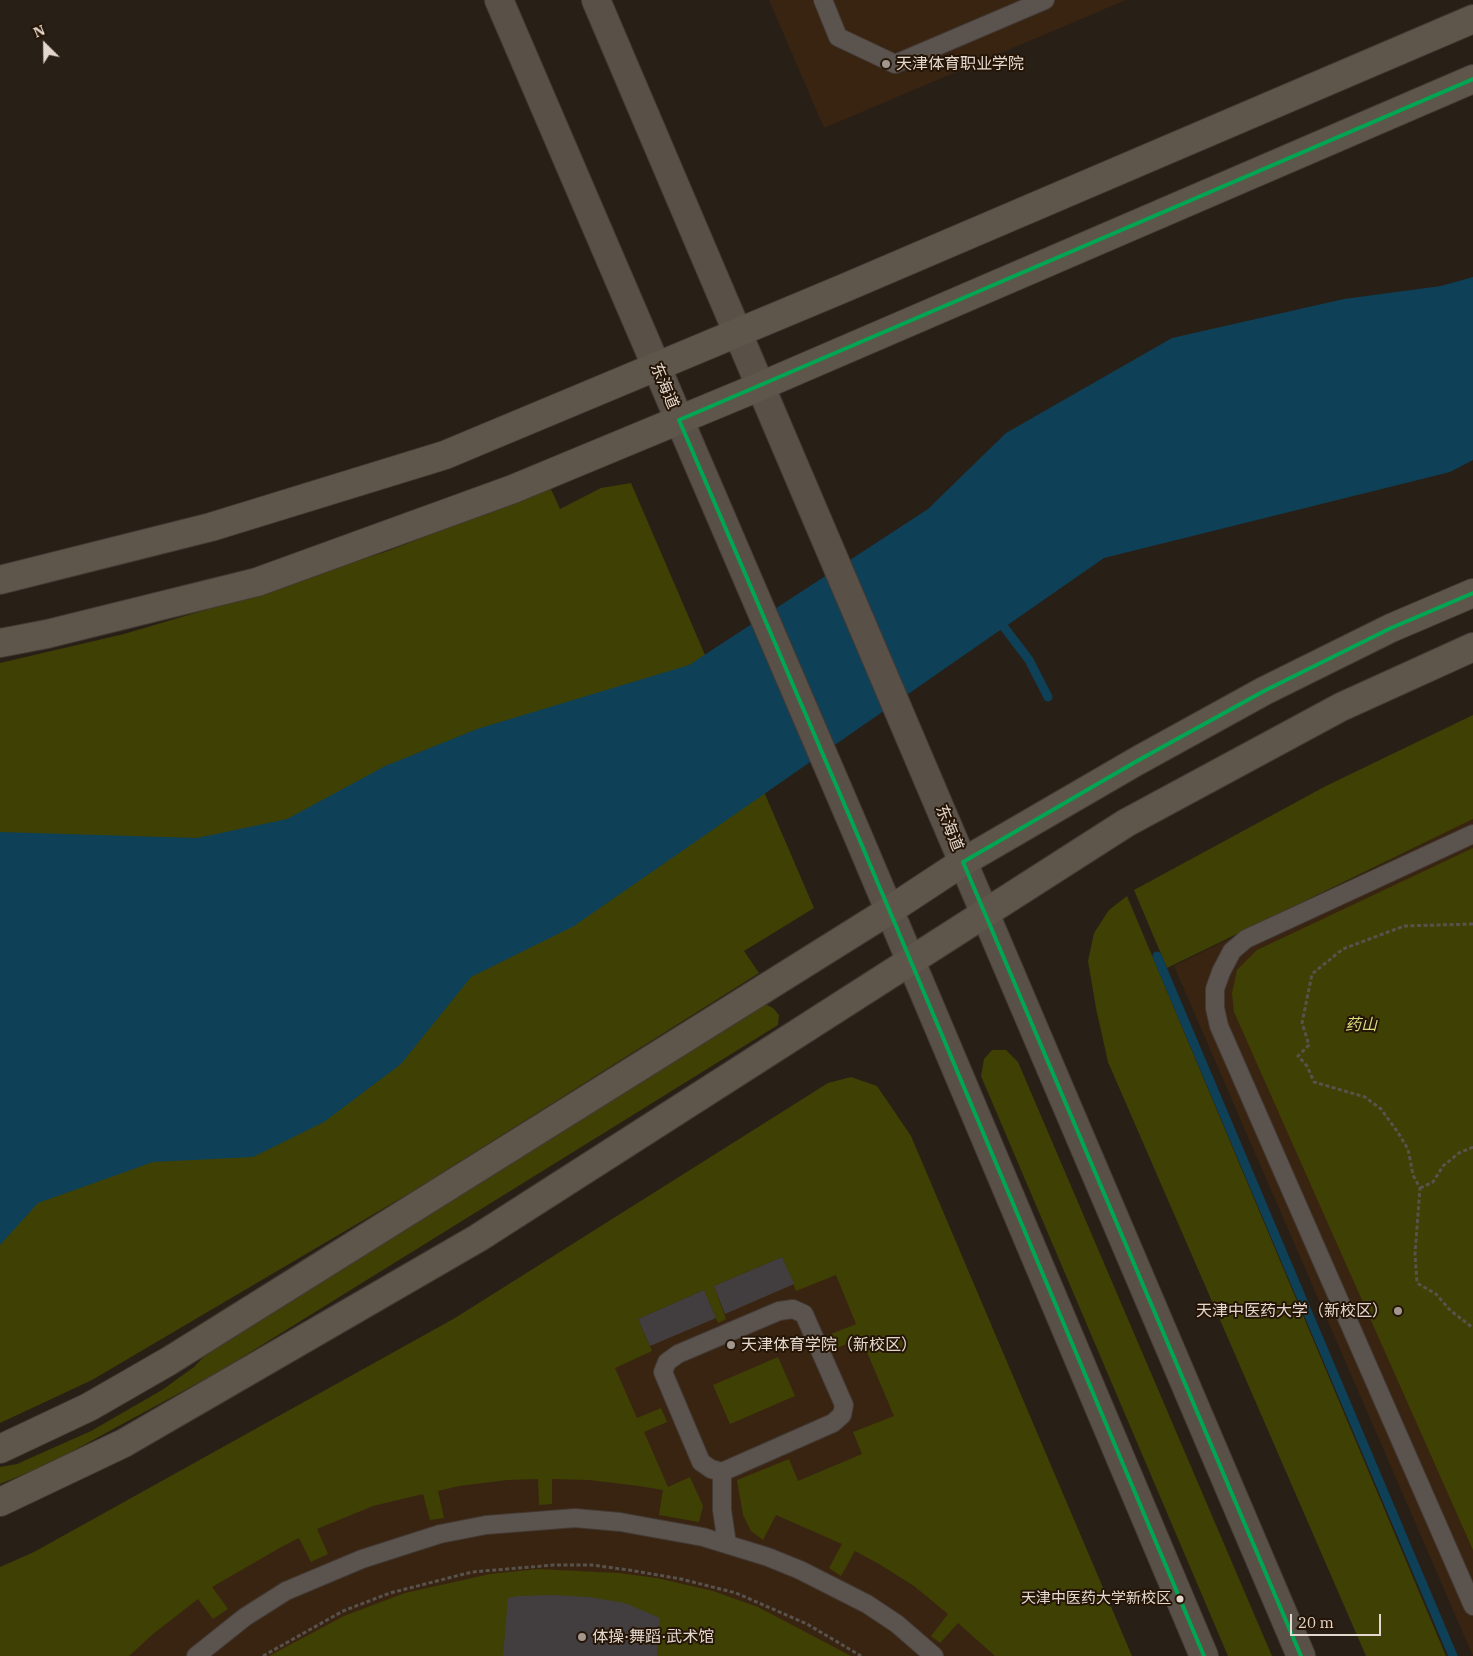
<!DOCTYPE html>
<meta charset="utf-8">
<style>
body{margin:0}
#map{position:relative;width:1473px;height:1656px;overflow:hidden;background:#281f17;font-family:"IBM Plex Serif",serif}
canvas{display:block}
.north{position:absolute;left:20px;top:20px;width:50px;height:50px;-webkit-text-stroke:4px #251506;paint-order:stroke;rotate:337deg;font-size:14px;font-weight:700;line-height:20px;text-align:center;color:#e4d8ce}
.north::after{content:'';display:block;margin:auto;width:18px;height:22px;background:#e4d8ce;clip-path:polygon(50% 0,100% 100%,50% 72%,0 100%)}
.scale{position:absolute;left:1290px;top:1614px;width:91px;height:22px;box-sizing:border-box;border:2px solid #e4d8ce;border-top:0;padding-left:6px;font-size:15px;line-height:18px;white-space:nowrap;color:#e4d8ce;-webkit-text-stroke:4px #251506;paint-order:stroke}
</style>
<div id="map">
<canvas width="1473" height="1656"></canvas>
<div class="north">N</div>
<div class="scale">20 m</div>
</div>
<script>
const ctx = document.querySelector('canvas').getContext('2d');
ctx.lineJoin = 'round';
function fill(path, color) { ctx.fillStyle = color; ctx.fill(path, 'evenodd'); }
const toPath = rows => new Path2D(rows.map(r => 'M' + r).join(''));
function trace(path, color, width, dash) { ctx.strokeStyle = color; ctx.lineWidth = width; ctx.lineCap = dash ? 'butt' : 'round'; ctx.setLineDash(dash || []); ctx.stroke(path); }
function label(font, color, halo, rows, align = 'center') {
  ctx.font = font + ' "IBM Plex Serif","Noto Sans SC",serif'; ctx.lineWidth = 4; ctx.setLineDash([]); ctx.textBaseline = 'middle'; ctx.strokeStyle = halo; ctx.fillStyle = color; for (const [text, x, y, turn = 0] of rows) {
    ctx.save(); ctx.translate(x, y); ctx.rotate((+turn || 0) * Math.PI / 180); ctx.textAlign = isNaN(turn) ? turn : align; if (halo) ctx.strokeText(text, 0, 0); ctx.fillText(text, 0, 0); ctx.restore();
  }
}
fill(toPath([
 [769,0,1126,0,824,128],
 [1473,819,1473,1656,1174,966],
 [832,1189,1031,1656,23,1656]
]), '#392412');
fill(toPath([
 [631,483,814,908,744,951,759,973,413,1191,92,1380,0,1423,0,663,124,634,222,605,388,551,550,487,560,509,601,488],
 [1473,715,1473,819,1167,968,1134,890,1326,786],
 [1473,848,1473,1550,1234,1012,1232,993,1237,970,1257,950],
 [1127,896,1446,1656,1366,1656,1108,1062,1096,1008,1088,961,1094,933,1109,910],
 [765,1004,773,1008,779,1015,778,1025,220,1371,47,1465,0,1484,0,1467,17,1464,91,1431,162,1390,194,1367,209,1351],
 [992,1050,1006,1050,1018,1062,1272,1656,1228,1656,981,1076,984,1059],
 [851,1077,877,1086,911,1136,1132,1656,995,1656,958,1623,940,1643,931,1636,948,1614,914,1586,879,1564,855,1551,841,1576,829,1568,842,1544,776,1515,763,1540,751,1531,743,1515,737,1480,789,1459,798,1481,862,1454,853,1432,894,1416,861,1338,832,1350,826,1336,856,1324,836,1275,796,1291,782,1257,714,1286,726,1319,718,1323,704,1290,638,1319,652,1351,615,1368,637,1418,661,1408,667,1422,644,1432,668,1487,690,1477,703,1506,699,1522,659,1515,663,1490,639,1486,589,1480,552,1479,552,1504,539,1505,538,1479,507,1480,459,1486,438,1491,444,1518,430,1520,423,1494,373,1506,317,1529,328,1554,311,1562,299,1538,283,1546,212,1587,228,1609,213,1619,198,1599,153,1634,129,1656,0,1656,0,1567,34,1552,455,1318,828,1083],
 [778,1357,795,1396,730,1424,713,1385],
 [538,1569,619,1573,657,1578,713,1591,758,1607,851,1656,269,1656,344,1616,405,1593,490,1574]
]), '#3f4003');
fill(toPath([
 [1473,277,1473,460,1450,472,1104,558,574,926,471,977,401,1064,324,1122,253,1157,153,1162,38,1203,0,1245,0,832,197,838,287,819,385,766,477,729,689,665,928,509,1006,433,1172,338,1344,299,1441,286]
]), '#0e4157');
trace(toPath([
 [997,618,1029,660,1048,697],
 [1157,956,1453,1656]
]), '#0e4157', 9);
fill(toPath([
 [782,1257,794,1284,725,1314,714,1286],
 [704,1290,716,1318,650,1346,638,1319],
 [552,1595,589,1597,625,1603,660,1618,657,1656,503,1656,508,1598,518,1596]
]), '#423e3f');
const service = toPath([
 [823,0,838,37,895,64,1045,0],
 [1473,834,1246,939,1232,951,1221,972,1215,989,1215,1008,1219,1026,1473,1606],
 [793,1309,804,1314,844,1405,842,1415,833,1423,722,1472,711,1469,701,1462,663,1372,667,1362,678,1354,779,1311,793,1309],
 [722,1472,722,1510,727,1544],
 [196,1656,245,1617,286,1591,362,1559,440,1534,486,1525,575,1518,620,1522,703,1537,768,1557,800,1570,867,1604,897,1624,934,1656]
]);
const secondary = toPath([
 [499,0,855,829,1204,1656],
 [596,0,1301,1656]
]);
const primary = toPath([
 [0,580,211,527,445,455,842,289,1473,19],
 [0,643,47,634,257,582,513,489,761,386,1473,79],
 [0,1449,89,1407,169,1361,890,910,963,862,1137,761,1264,691,1391,628,1473,593],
 [0,1502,124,1443,478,1238,1126,823,1341,707,1473,647]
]);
trace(service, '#433a34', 20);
trace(secondary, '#433a34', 30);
trace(primary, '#433a34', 30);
trace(toPath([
 [1473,924,1404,926,1343,949,1312,974,1302,1023,1309,1045,1298,1056,1307,1066,1314,1082,1365,1097,1381,1109,1397,1131,1408,1149,1413,1175,1420,1188,1415,1254,1417,1283,1436,1294,1450,1310,1473,1328],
 [1420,1188,1433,1182,1443,1166,1459,1153,1473,1147],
 [263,1656,343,1611,390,1593,472,1572,554,1565,592,1565,629,1570,681,1579,736,1593,807,1624,861,1656]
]), '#58524c', 3, [4, 2.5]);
trace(service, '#5b544e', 18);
trace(secondary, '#595148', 28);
trace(primary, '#5f564b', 28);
trace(toPath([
 [1204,1656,855,829,679,420,1473,79],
 [1301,1656,963,862,1137,761,1264,691,1391,628,1473,593]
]), '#00a651', 4);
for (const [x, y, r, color] of [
 [886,64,5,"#a2978e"],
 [1398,1311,5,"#a2978e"],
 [731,1345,5,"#a2978e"],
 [1180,1599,4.5,"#e4d8ce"],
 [582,1637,5,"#a2978e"]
]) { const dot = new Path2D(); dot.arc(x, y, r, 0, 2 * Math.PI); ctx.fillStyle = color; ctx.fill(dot); trace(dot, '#251506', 2); }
label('15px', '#e4d8ce', '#251506', [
 ["天津中医药大学新校区",1171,1599]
], 'right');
label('16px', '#e4d8ce', '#251506', [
 ["天津体育职业学院",896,64],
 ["天津中医药大学（新校区）",1388,1311,"right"],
 ["天津体育学院（新校区）",741,1345],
 ["体操·舞蹈·武术馆",592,1637]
], 'left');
label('16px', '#e4d8ce', '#251506', [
 ["东海道",664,386,67],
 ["东海道",949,828,68]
]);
label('italic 16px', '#d7dc7f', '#251506', [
 ["药山",1361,1025]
]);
</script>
